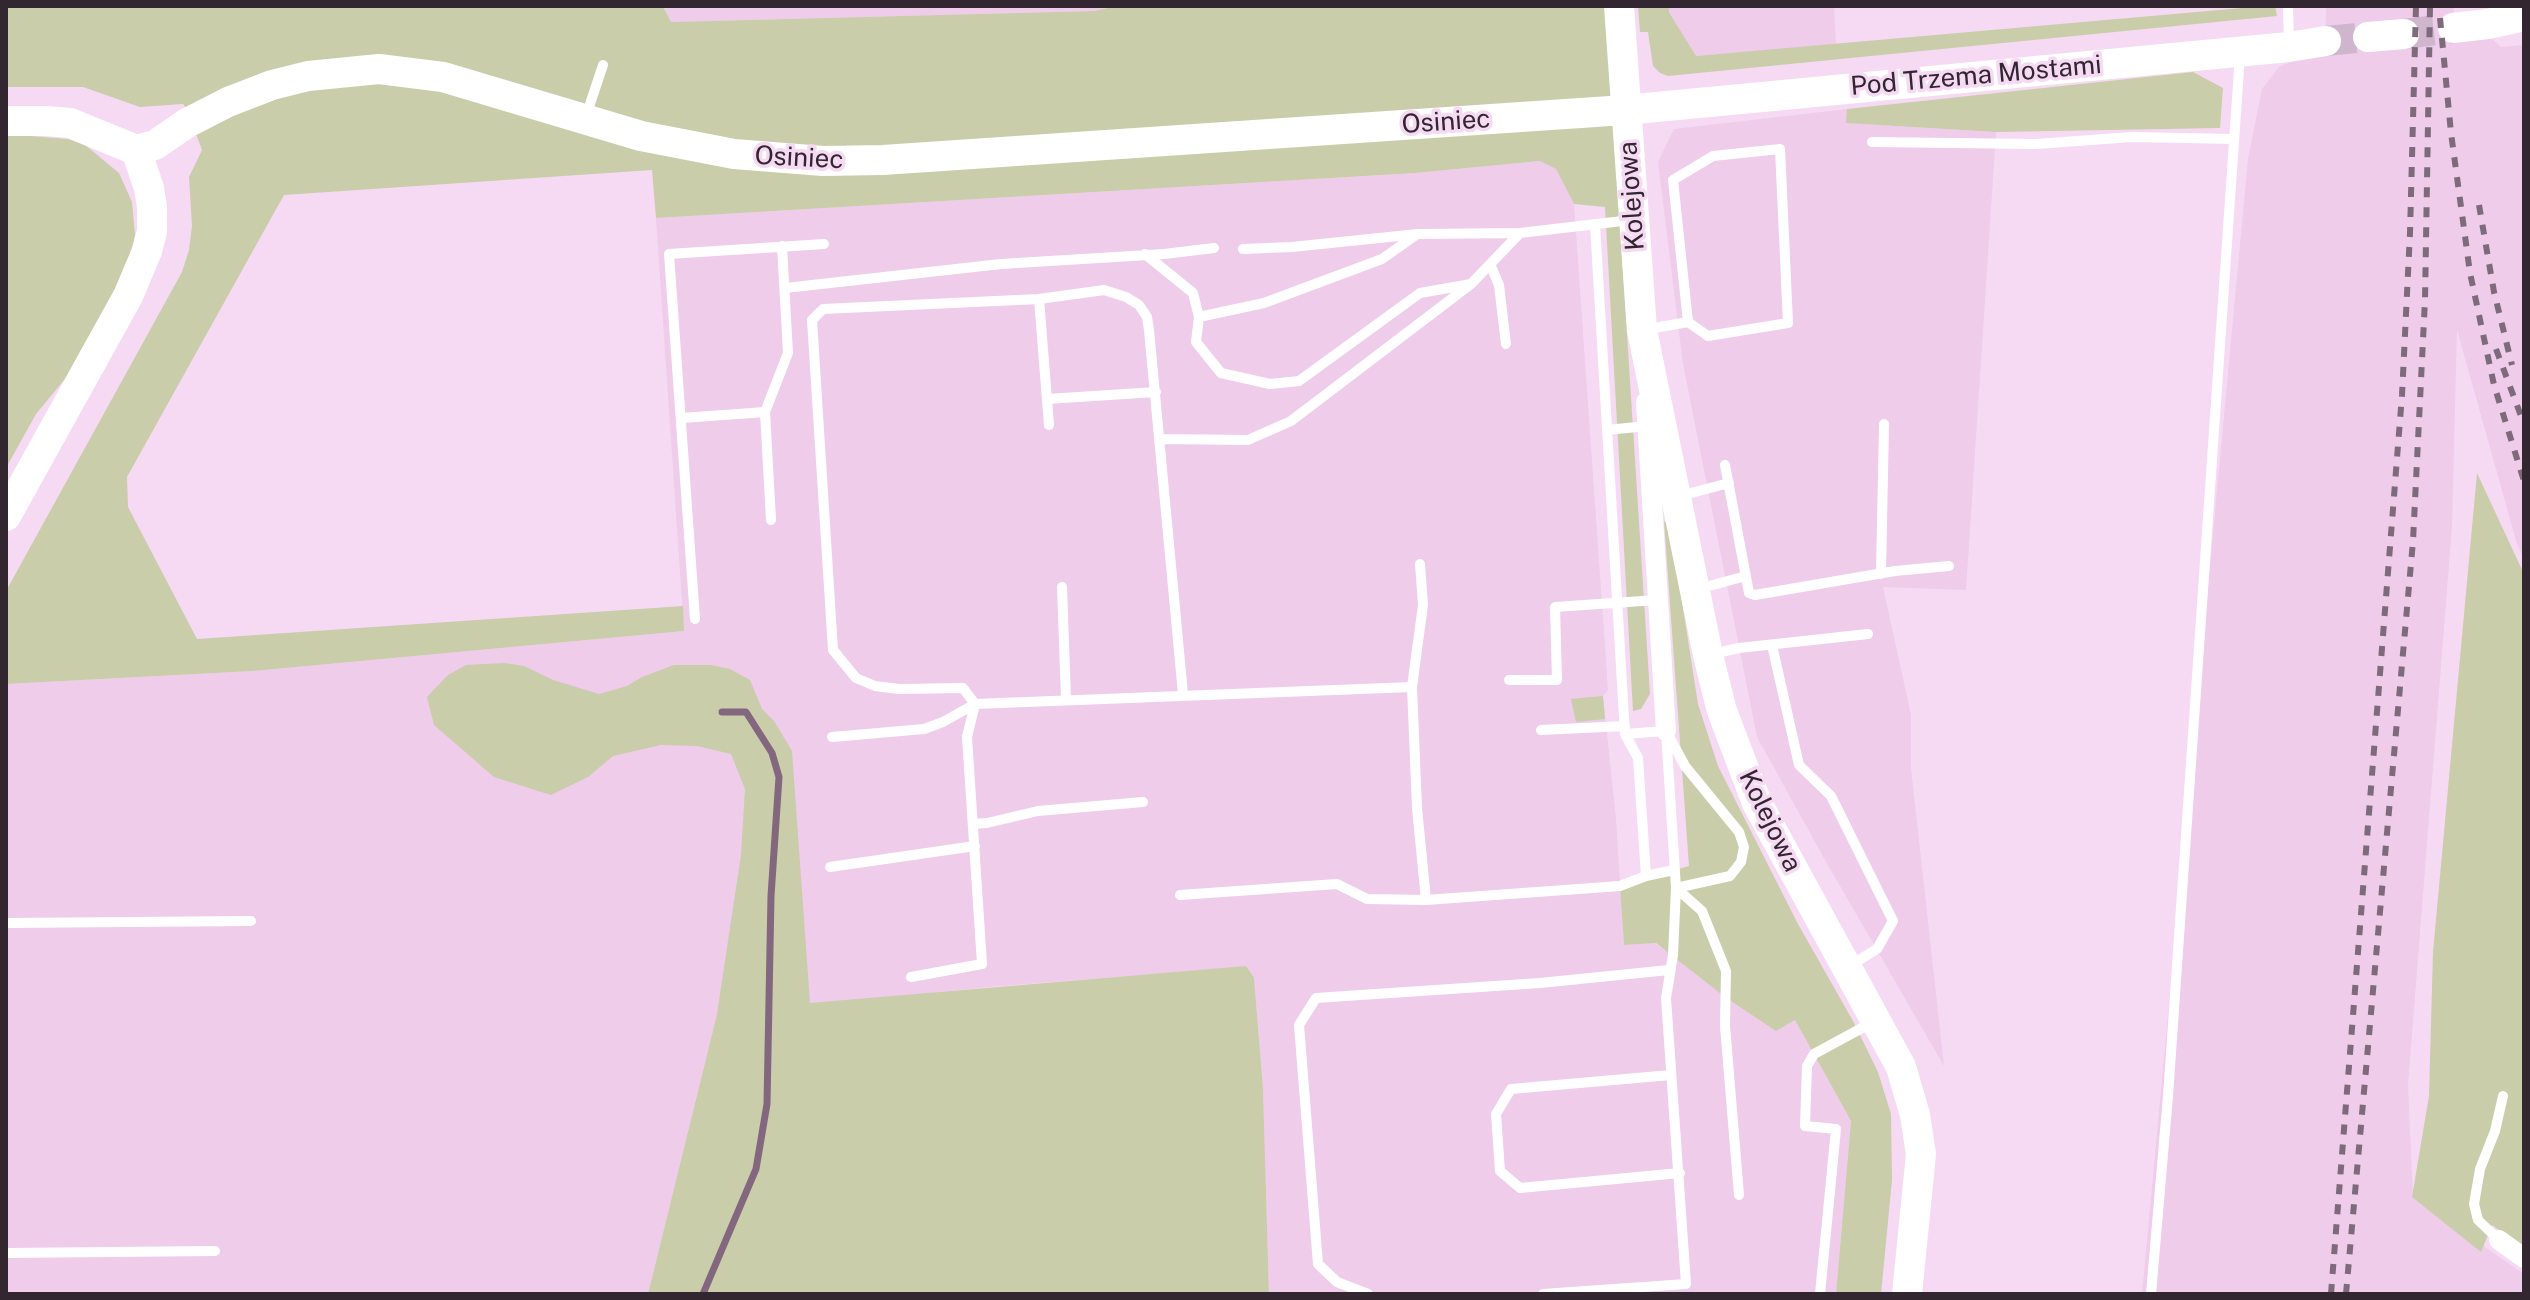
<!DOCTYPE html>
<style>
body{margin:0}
#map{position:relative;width:2530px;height:1300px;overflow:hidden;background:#f6daf3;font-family:"Public Sans",sans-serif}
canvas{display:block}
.frame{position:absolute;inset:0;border:8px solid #322731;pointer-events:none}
</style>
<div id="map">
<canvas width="2530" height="1300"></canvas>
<div class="frame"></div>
</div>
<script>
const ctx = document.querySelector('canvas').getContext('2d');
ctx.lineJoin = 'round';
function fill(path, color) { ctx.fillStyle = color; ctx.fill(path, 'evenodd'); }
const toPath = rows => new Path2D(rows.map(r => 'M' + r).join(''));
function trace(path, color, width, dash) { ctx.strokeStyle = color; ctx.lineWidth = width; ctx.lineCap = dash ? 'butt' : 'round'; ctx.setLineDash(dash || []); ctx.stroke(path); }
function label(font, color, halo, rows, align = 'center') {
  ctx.font = font + ' "Public Sans",sans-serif'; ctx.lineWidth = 7; ctx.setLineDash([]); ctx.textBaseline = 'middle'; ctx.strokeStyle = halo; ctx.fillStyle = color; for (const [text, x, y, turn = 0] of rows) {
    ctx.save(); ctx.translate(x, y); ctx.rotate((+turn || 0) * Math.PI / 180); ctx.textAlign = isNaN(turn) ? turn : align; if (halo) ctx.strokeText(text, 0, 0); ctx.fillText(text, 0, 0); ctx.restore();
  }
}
fill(toPath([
 [664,6,1118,6,1094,11,670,22],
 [1669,6,1834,6,1836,45,1695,56,1669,11],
 [2289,6,2454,6,2453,40,2490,37,2501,47,2524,45,2524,558,2517,544,2457,330,2452,526,2408,1085,2413,1197,2524,1274,2524,1294,2142,1294,2248,159,2262,89,2279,67,2299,58,2325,54,2326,8],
 [1847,109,1847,123,1996,132,1966,590,1883,587,1911,715,1911,768,1944,1066,1825,860,1757,737,1683,364,1658,162,1674,129],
 [1540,161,1556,169,1574,204,1608,690,1603,696,1616,819,1624,945,1655,943,1776,1031,1795,1020,1851,1121,1836,1294,1269,1294,1263,1088,1254,978,1169,973,1000,986,717,1014,648,1294,6,1294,6,684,253,671,684,631,656,218,1415,173]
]), '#eeccea');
fill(toPath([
 [6,6,663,6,671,22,1094,11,1118,6,1606,6,1650,694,1641,709,1633,711,1605,207,1574,204,1556,169,1540,161,1415,173,656,218,652,170,284,195,127,477,128,507,197,639,683,606,684,631,253,671,6,684,6,591,182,272,189,250,192,226,189,177,202,150,187,109,183,104,140,107,83,87,6,87],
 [1638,6,1669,6,1669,12,1696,56,2265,6,2275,6,2277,16,1668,76,1660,73,1653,66,1648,32,1640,32],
 [2193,72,2223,88,2220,128,1996,132,1846,123,1847,109],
 [6,134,79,140,119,173,132,202,135,235,128,266,74,368,36,414,6,468],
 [2477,473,2524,574,2524,1247,2492,1225,2481,1252,2412,1197,2429,1096,2433,952],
 [1664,521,1670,525,1698,704,1718,766,1798,924,1853,1021,1878,1072,1891,1114,1892,1180,1881,1294,1836,1294,1851,1121,1795,1020,1776,1031,1725,997,1656,943,1624,945,1620,886,1689,866],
 [504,663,524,666,553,680,599,694,627,686,642,677,674,665,711,665,730,669,750,680,762,709,774,721,792,751,810,1003,1246,966,1254,978,1263,1088,1269,1294,648,1294,717,1014,741,855,745,789,731,754,697,746,661,745,613,756,588,777,551,795,494,777,434,725,427,697,448,675,466,665],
 [1603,696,1605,719,1576,722,1571,699]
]), '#c9cdaa');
trace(toPath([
 [703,1294,756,1169,767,1104,771,896,779,777,772,753,746,712,722,712]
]), '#82677f', 7);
trace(toPath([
 [2404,34,2453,28],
 [2326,41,2368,37]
]), '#cfb6cc', 30, [30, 15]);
trace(toPath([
 [2288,6,2289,44],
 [586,116,603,65],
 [1872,142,2036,144,2132,137,2234,139],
 [1780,149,1788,323,1708,336,1688,322,1673,180,1713,156,1780,149],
 [1595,224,1625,734,1666,731],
 [1243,249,1292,247,1418,234,1520,233,1631,220],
 [1145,254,1193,293,1199,317,1196,342,1221,373,1270,384,1299,381,1420,293,1471,284],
 [1490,264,1499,285,1506,344],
 [785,288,1001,264,1164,254,1214,248],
 [1039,299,1049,425],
 [1199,317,1264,303,1382,259,1416,235],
 [1643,330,1688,322],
 [1047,399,1156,392],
 [765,412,771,520],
 [682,418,765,412,788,353,782,246],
 [1607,430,1647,426],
 [1160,439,1248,440,1291,421,1471,284,1520,233],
 [1725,465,1749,593,1755,595,1895,571,1949,566],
 [1680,496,1729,483],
 [1420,564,1423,605,1412,687,1417,808,1426,900],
 [1881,574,1884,424],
 [1062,587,1066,699],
 [1698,589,1746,576],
 [695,619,669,254,824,244],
 [1772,645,1799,765,1831,796,1893,921,1877,949,1851,965],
 [1712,654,1739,648,1868,634],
 [1509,680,1557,680,1555,607,1657,600],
 [1183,694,1149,330,1147,317,1139,305,1126,297,1104,290,1039,299,823,309,812,320,833,650,856,678,875,686,899,689,963,688,975,704,1412,687],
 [1541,730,1625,726],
 [1625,734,1638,758,1646,876],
 [832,737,924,729,943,722,975,704],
 [973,824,987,823,1038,811,1143,802],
 [830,867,975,846],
 [1676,888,1702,911,1726,971,1725,1026,1739,1195],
 [1180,895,1337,884,1367,899,1426,900,1620,886,1646,876,1674,870],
 [6,923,251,921],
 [911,977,982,964,967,737,975,704],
 [1671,1075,1511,1089,1496,1114,1500,1171,1520,1188,1680,1173],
 [2499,1240,2478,1220,2474,1204,2480,1169,2495,1131,2503,1096],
 [6,1253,215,1251],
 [1368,1294,1337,1282,1318,1264,1299,1025,1316,998,1540,983,1669,970],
 [1543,1294,1686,1284,1666,998,1673,955,1676,888,1666,731,1685,766,1739,832,1744,847,1741,862,1730,876,1676,888],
 [1820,1294,1836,1129,1805,1126,1807,1066,1814,1054,1873,1022],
 [2151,1294,2168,1096,2240,55]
]), '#fff', 10);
trace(toPath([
 [1646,402,1666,731],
 [2499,1240,2524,1258]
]), '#fff', 20);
trace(toPath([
 [1619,6,1642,330,1708,655,1722,711,1757,803,1901,1067,1915,1115,1921,1154,1907,1294],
 [2453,28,2488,24,2524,16],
 [2368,37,2404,34],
 [6,121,46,121,70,123,136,150,155,145,187,123,228,102,272,85,308,76,379,69,443,77,641,136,734,154,823,161,883,160,1625,110,2289,47,2326,41],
 [6,516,128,296,147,251,152,231,152,207,149,188,136,150]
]), '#fff', 30);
trace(toPath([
 [2440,18,2451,133,2470,273,2494,385,2524,481],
 [2479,205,2494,292,2512,365],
 [2496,349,2524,424],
 [2331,1294,2402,395,2410,233,2416,6],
 [2346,1294,2413,541,2425,300,2430,6]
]), '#7d6b7b', 6, [10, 10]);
label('26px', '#322731', '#f6daf3', [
 ["Pod Trzema Mostami",1976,76,-5],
 ["Osiniec",1446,122,-4],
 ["Osiniec",799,158,3],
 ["Kolejowa",1632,196,-94],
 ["Kolejowa",1770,821,64]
]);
</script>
